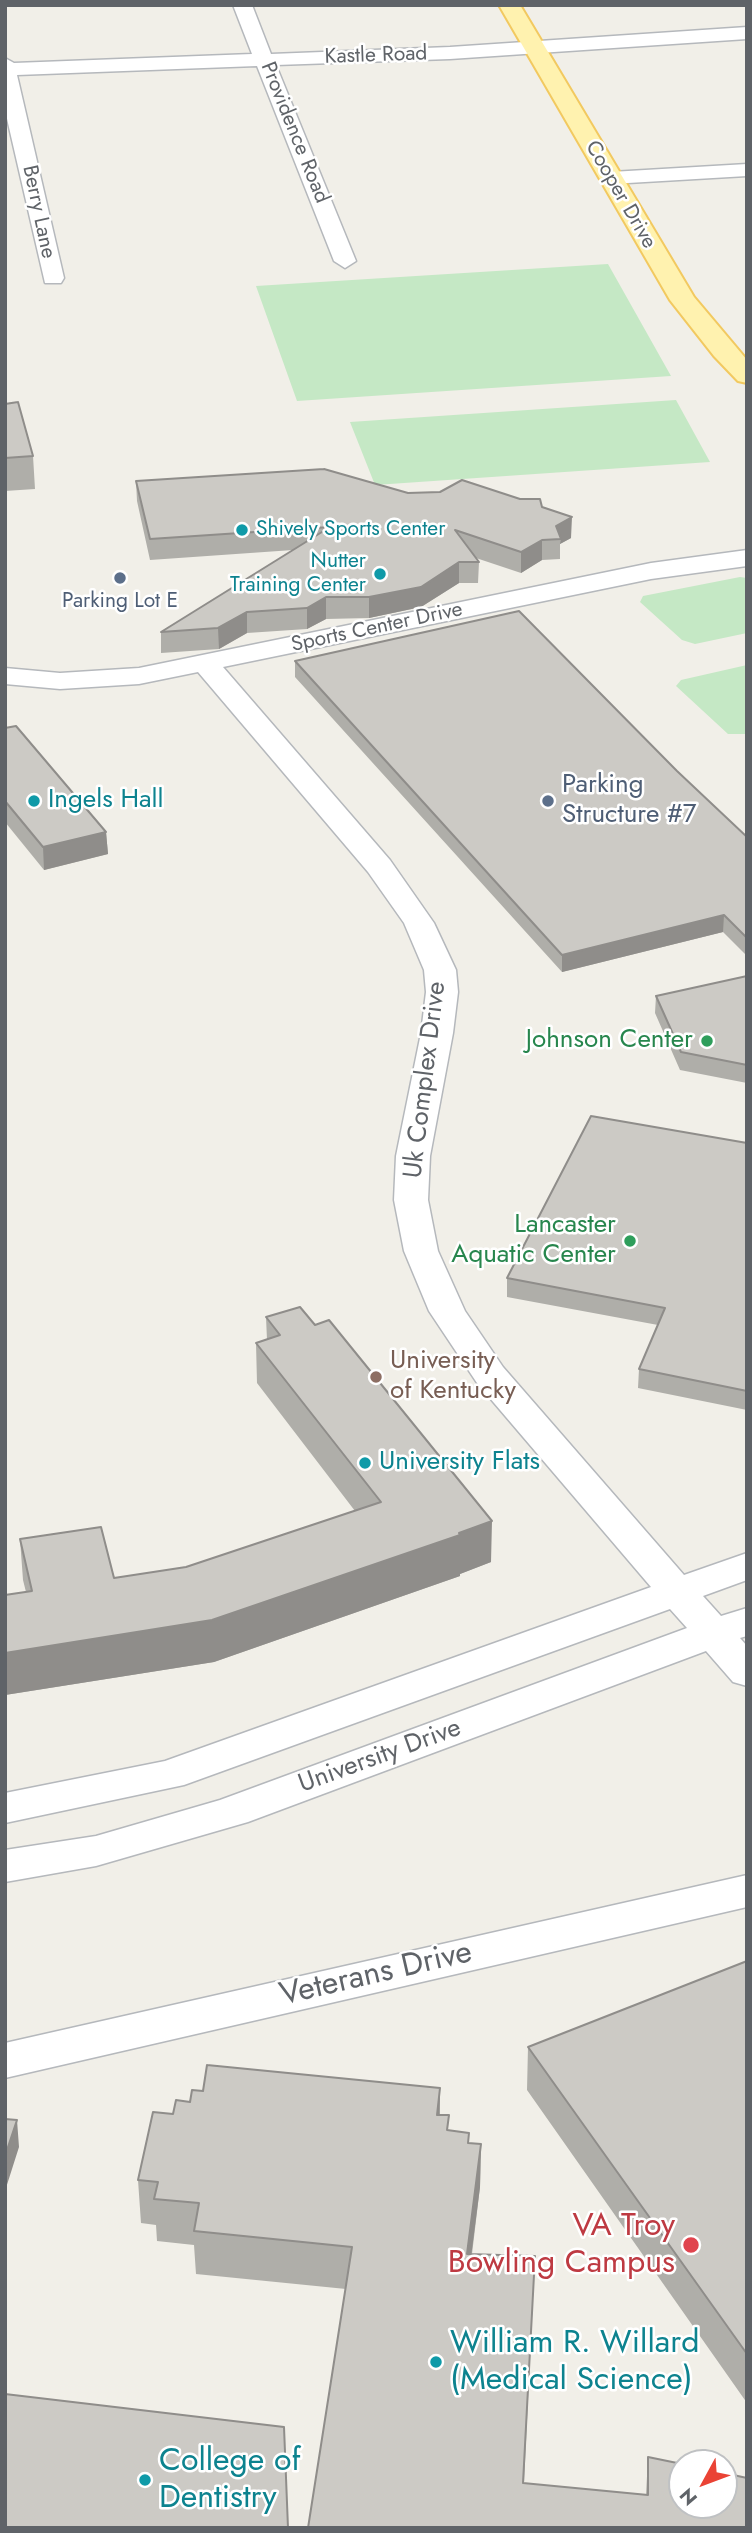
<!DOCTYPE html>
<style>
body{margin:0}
#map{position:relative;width:752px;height:2533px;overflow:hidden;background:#f1efe8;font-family:Jost,sans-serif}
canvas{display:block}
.frame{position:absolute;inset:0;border:7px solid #5f6368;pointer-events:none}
.north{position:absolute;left:668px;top:2449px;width:70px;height:70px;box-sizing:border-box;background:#fff;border:2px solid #bfc1c3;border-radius:50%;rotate:229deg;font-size:19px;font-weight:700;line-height:28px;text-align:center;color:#5f6368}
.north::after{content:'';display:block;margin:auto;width:24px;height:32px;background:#ea4335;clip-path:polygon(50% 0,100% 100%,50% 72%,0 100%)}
</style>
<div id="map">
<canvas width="752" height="2533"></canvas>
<div class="frame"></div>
<div class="north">N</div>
</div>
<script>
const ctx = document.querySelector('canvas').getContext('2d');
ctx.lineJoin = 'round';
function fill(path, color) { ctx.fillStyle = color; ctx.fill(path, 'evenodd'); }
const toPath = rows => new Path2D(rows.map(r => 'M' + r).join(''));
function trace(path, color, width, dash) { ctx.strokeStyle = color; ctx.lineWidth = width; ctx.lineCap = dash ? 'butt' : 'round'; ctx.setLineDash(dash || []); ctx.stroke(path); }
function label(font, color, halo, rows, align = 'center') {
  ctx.font = font + ' Jost,sans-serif'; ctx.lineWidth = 5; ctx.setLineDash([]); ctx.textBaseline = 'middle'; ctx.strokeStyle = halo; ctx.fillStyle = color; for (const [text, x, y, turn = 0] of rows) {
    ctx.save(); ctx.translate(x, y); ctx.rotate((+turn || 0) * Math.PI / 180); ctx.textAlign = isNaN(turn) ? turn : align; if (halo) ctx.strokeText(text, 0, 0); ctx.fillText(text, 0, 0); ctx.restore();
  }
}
fill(toPath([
 [608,264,671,376,297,401,256,286],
 [676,400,710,462,375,485,350,422],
 [740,577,747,578,747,633,695,644,682,640,640,602,643,596],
 [747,665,747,734,728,734,676,686,681,680]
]), '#c5e8c5');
const minor = toPath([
 [233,5,252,5,271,54,450,47,747,27,747,39,450,59,276,65,356,261,345,268,334,261,257,66,17,75,64,278,61,283,45,283,5,110,5,58,14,63,252,54,233,5],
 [747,164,747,176,611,184,600,178,611,172,747,164],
 [747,550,747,566,651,579,223,667,390,860,434,923,456,970,458,992,453,1033,430,1156,428,1200,438,1251,465,1311,503,1367,684,1575,747,1553,747,1580,703,1596,721,1616,747,1608,747,1636,740,1638,747,1646,747,1686,733,1682,706,1651,248,1822,96,1866,5,1882,5,1850,96,1836,220,1800,687,1628,670,1609,184,1785,5,1823,5,1793,165,1761,651,1587,477,1383,429,1311,404,1251,394,1200,396,1156,421,1033,426,992,424,970,404,923,368,872,198,672,139,684,60,689,5,684,5,668,60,673,139,668,651,563,747,550],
 [747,1875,747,1907,5,2078,5,2043,747,1875]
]);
const major = toPath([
 [499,5,520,5,694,297,747,360,747,383,738,381,714,356,670,300,499,5]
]);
trace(minor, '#b5b8bc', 3);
trace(major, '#f2c960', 4);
fill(minor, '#fff');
fill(major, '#fff2af');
fill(toPath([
 [5,404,33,456,35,489,5,491],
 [136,481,408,493,542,507,571,538,560,544,560,559,542,560,521,573,476,558,479,562,478,583,459,583,421,607,369,618,326,619,307,629,247,633,219,649,161,653,161,632,293,550,150,560,137,501],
 [295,661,677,771,747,837,747,956,723,932,562,972,295,677],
 [5,728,106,832,108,854,44,870,5,822],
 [747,976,747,1083,680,1070,655,1013,656,996],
 [747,1143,747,1410,638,1388,639,1369,658,1325,507,1297,507,1278],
 [266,1317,491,1562,460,1574,460,1576,214,1662,5,1695,5,1595,26,1592,23,1580,20,1539,114,1578,186,1567,355,1511,257,1383,256,1343,267,1340],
 [747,1961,747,2403,527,2090,528,2047],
 [440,2088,440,2115,449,2131,469,2143,481,2144,480,2187,472,2254,535,2256,524,2483,646,2495,648,2457,747,2528,308,2528,346,2289,196,2274,194,2245,157,2241,156,2225,141,2223,138,2180,173,2114,190,2102,203,2091]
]), '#afaea9');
fill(toPath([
 [572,517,571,538,560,544,561,539,556,526],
 [542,540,542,560,521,573,521,552],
 [459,562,459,583,421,607,369,618,369,597],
 [326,597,326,619,307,629,307,608],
 [247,612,247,633,219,649,218,628],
 [106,832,108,854,44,870,43,847],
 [724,915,723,932,562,972,562,955],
 [492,1521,491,1562,460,1574,460,1576,214,1662,5,1695,5,1653,459,1533],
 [440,2088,439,2131,437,2115],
 [17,2120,19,2147,5,2191,5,2156],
 [481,2144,480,2187,466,2296,467,2254]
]), '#8f8d8a');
const building = toPath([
 [18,402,33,456,5,458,5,404,18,402],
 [324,469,408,493,440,492,462,480,520,499,540,499,542,507,572,517,556,526,561,539,542,540,521,552,455,530,479,562,459,562,421,587,369,597,326,597,307,608,247,612,218,628,161,632,330,527,150,539,136,481,324,469],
 [519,611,677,771,747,837,747,938,724,915,562,955,295,661,519,611],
 [16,726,106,832,43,847,5,801,5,728,16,726],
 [747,976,747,1065,681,1052,656,996,747,976],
 [591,1116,747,1143,747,1391,639,1369,665,1308,507,1278,591,1116],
 [300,1307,315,1325,329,1320,492,1521,459,1533,460,1535,212,1620,5,1653,5,1595,32,1591,20,1539,101,1527,114,1578,186,1567,381,1502,256,1343,280,1335,266,1317,300,1307],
 [747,1961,747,2354,528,2047,747,1961],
 [207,2065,440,2088,437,2115,449,2115,447,2130,469,2133,468,2143,481,2144,467,2254,535,2256,523,2483,648,2495,648,2457,682,2464,682,2505,724,2505,724,2473,747,2478,747,2528,308,2528,352,2247,194,2231,199,2203,154,2199,158,2182,138,2180,153,2112,173,2114,176,2100,190,2102,192,2090,203,2091,207,2065],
 [5,2119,17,2120,5,2156,5,2119],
 [5,2394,284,2427,288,2528,5,2528,5,2394]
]);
fill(building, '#cccac5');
trace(building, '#8f8d8a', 2);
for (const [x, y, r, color] of [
 [242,530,7,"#0f9aa8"],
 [380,574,7,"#0f9aa8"],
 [120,578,7,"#5c6f8a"],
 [34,801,7,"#0f9aa8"],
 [548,801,7,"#5c6f8a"],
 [707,1041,7,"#2e9e5b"],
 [630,1241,7,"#2e9e5b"],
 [376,1377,7,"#8d6e63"],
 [365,1463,7,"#0f9aa8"],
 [691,2245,9,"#e0444e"],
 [436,2362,7,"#0f9aa8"],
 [145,2480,7,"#0f9aa8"]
]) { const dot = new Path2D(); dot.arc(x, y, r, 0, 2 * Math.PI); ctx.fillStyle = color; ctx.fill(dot); trace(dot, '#fff', 2.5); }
label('21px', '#5f6368', '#fff', [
 ["Kastle Road",376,56,-2],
 ["Providence Road",294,133,68],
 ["Cooper Drive",620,195,60],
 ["Berry Lane",38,212,78],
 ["Sports Center Drive",377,628,-12]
]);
label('21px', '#0d838f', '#fff', [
 ["Shively Sports Center",256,530],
 ["Nutter",366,562,"right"],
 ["Training Center",366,586,"right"]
], 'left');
label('21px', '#4e5e75', '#fff', [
 ["Parking Lot E",120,602]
]);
label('26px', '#4e5e75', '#fff', [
 ["Parking",562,786],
 ["Structure #7",562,816]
], 'left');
label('26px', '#0d838f', '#fff', [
 ["Ingels Hall",48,801],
 ["University Flats",379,1463]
], 'left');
label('26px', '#27864d', '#fff', [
 ["Johnson Center",693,1041],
 ["Lancaster",616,1226],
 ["Aquatic Center",616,1256]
], 'right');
label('26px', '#5f6368', '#fff', [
 ["Uk Complex Drive",426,1080,-83],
 ["University Drive",380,1757,-20]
]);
label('26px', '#785e54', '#fff', [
 ["University",390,1362],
 ["of Kentucky",390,1392]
], 'left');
label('32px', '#5f6368', '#fff', [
 ["Veterans Drive",376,1975,-13]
]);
label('32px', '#be3a42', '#fff', [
 ["VA Troy",675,2227],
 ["Bowling Campus",675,2264]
], 'right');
label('32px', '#0d838f', '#fff', [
 ["William R. Willard",450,2344],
 ["(Medical Science)",450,2381],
 ["College of",159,2462],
 ["Dentistry",159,2499]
], 'left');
</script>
